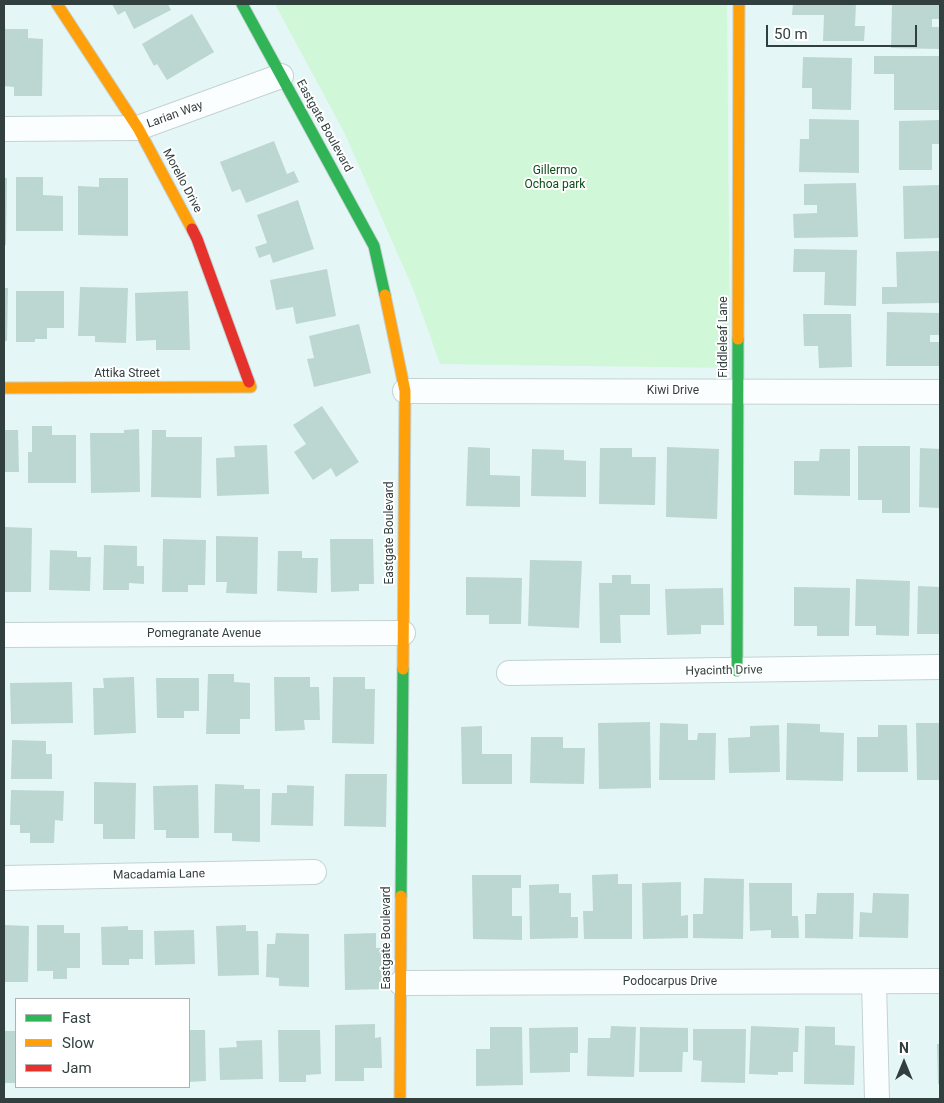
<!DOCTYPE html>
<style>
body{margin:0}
#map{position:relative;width:944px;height:1103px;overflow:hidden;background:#e5f6f6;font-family:Roboto,sans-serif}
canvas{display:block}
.frame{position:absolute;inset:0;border:5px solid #323f3f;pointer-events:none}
.legend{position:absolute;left:15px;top:998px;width:175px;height:90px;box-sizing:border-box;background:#fff;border:1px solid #adb2b2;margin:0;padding:6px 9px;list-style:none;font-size:15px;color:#323f3f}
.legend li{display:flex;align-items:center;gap:10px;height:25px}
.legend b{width:25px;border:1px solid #adb2b2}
.north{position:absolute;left:879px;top:1038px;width:50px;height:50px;-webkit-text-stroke:4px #fff;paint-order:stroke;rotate:0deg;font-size:14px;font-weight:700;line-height:20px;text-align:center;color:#323f3f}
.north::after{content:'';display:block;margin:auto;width:18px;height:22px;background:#323f3f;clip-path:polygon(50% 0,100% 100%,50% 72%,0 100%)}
.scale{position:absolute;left:766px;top:25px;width:151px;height:22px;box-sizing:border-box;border:2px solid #323f3f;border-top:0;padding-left:6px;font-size:15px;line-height:18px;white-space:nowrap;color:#323f3f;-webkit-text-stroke:4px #fff;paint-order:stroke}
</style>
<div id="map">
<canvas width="944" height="1103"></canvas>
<div class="frame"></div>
<ul class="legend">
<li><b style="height:6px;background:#30b455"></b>Fast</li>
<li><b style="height:6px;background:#ff9f0a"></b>Slow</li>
<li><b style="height:6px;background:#e5322d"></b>Jam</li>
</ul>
<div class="north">N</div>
<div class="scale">50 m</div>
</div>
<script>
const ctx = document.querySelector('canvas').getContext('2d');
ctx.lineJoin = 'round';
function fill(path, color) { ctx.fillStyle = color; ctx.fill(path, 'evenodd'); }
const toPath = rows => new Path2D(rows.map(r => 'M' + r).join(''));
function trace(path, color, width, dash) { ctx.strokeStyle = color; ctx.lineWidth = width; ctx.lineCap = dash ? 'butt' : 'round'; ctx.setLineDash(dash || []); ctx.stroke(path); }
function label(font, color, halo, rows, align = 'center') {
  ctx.font = font + ' Roboto,sans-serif'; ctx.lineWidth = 4; ctx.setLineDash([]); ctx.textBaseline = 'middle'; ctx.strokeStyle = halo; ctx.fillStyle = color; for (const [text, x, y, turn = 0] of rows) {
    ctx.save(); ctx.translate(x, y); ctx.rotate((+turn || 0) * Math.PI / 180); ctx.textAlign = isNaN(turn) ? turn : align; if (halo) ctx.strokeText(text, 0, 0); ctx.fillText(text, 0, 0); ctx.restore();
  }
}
fill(toPath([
 [275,4,727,4,730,368,440,364,414,291,345,134]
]), '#d0f7d7');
fill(toPath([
 [112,4,168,4,171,10,134,29,125,11,118,15],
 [793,4,856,4,855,26,865,26,864,41,823,41,824,15,792,15],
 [892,4,940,4,940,19,932,19,932,27,940,27,940,49,891,48],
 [192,14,214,52,167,80,157,64,154,66,142,44],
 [4,29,28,29,28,38,43,39,42,96,14,96,14,87,4,86],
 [874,56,940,56,940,110,894,110,894,74,874,74],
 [803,57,852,58,851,110,812,109,812,88,802,88],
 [809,119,859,120,859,173,799,172,800,139,809,139],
 [940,120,940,144,932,144,932,170,899,170,899,121],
 [274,141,287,174,294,171,299,182,246,203,240,189,232,192,220,162],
 [16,177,43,177,43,195,63,196,63,231,16,231],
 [4,178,7,178,6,245,4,245],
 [99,178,128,178,128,236,78,235,78,186,99,187],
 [856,183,858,237,794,238,793,214,817,213,817,205,804,205,804,184],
 [940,185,940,238,904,239,903,186],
 [298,200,314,249,273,263,270,254,259,258,255,247,267,243,257,215],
 [794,249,857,250,856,306,824,305,825,272,793,272],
 [939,251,940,303,882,304,882,287,897,287,896,252],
 [327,269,336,316,296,324,293,307,276,310,270,280],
 [80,287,128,288,126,343,95,342,95,336,78,336],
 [4,288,8,288,7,341,4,341],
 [16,291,64,291,64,328,47,328,47,339,35,339,35,342,16,342],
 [188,291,190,350,156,350,156,340,136,341,135,293],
 [887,312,940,313,940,335,930,335,930,342,940,342,940,366,886,366],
 [803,314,851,314,852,367,819,368,818,346,804,346],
 [359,324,371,373,314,387,307,359,314,358,309,336],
 [322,406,359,462,336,477,331,468,313,480,294,452,306,444,293,425],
 [32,426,52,426,52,435,76,435,76,483,28,483,28,452,32,452],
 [139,429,140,492,91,493,90,433,124,433,124,430],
 [4,430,18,430,19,472,4,472],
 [152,430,166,430,166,437,202,437,201,498,151,497],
 [267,445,269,494,217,496,216,458,235,457,234,446],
 [858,446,910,446,910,513,882,513,882,500,858,500],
 [468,447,490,448,490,475,520,476,520,507,466,506],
 [667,447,719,449,717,519,666,517],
 [600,448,632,448,632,457,656,457,655,505,599,504],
 [920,448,940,449,940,508,919,507],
 [532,449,564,450,564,460,586,461,586,497,531,496],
 [820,449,850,449,850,496,794,495,794,461,819,461],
 [4,527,32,528,31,592,4,592],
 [216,536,258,537,257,594,226,593,227,582,216,582],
 [163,539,206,540,205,585,188,585,188,592,162,592],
 [330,539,373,539,374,584,359,584,359,591,331,592],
 [104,545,137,546,137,566,144,566,144,584,129,583,129,590,103,590],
 [50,550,77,551,77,557,91,557,90,591,49,590],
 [278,551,302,551,302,558,318,558,317,593,277,591],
 [530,560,582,561,579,628,528,626],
 [612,575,631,575,631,584,650,584,650,615,620,615,621,643,600,643,599,583,612,583],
 [466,577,522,578,521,624,489,624,489,615,466,615],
 [856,579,910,581,909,636,876,635,876,626,855,626],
 [918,586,940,587,940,634,917,634],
 [794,587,850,588,849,636,817,636,817,626,794,626],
 [723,588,724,625,701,625,701,634,667,635,665,589],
 [208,674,234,674,234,682,250,683,250,719,240,719,240,734,206,734],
 [134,677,136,733,94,735,93,688,104,688,103,678],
 [274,677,310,677,310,687,319,687,320,720,304,720,305,730,275,731],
 [333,677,365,677,365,689,375,689,374,744,332,743],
 [156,678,199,678,199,711,184,711,184,718,157,718],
 [72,682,73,723,11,724,10,683],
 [650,722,651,788,599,789,598,723],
 [660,723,688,724,688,740,697,740,698,733,716,733,715,780,659,780],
 [787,723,820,724,820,732,844,733,843,781,786,780],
 [916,723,940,723,940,780,917,780],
 [779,725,780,772,729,773,728,738,750,737,750,726],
 [878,725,907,725,908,772,857,772,857,737,878,737],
 [482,726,482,754,512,754,512,784,462,784,461,727],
 [531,737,563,737,563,748,585,748,584,784,530,783],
 [12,740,46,741,46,754,52,754,52,779,11,779],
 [345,774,387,774,386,827,344,826],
 [94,782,136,783,135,839,103,839,103,824,94,824],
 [215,784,244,785,244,789,260,789,260,842,232,841,232,833,214,833],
 [198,785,199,838,166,838,166,830,154,830,153,786],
 [287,785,314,786,313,826,271,825,272,793,287,793],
 [11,790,64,791,63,821,55,820,54,843,30,843,30,833,20,833,20,825,10,825],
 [618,874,618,884,632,884,632,939,584,939,583,911,593,911,592,875],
 [472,875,521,875,521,888,512,888,512,916,522,916,522,940,473,939],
 [704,878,744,879,743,939,693,938,693,914,703,914],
 [681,882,681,916,688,915,688,938,643,939,642,883],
 [749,883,792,883,792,916,798,916,799,938,771,938,771,930,750,931],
 [559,884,559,893,571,893,571,917,578,917,578,938,530,939,529,885],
 [817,893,854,893,853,939,805,938,805,914,816,914],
 [873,893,909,894,908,938,859,937,860,912,872,913],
 [4,925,29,926,28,982,4,982],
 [37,925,64,925,64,933,80,933,80,968,67,968,67,979,53,979,53,971,37,971],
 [246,925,246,931,258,931,259,975,218,976,216,926],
 [128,926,128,930,143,930,143,959,129,959,129,965,102,965,101,927],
 [194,930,195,964,155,965,154,931],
 [276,933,309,934,309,987,279,986,279,978,266,977,267,944,275,944],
 [376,933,376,948,388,948,388,989,345,990,344,934],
 [375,1024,375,1038,381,1037,382,1068,364,1068,364,1081,335,1081,335,1025],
 [611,1026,636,1027,634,1077,587,1076,588,1038,610,1038],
 [751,1026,799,1028,798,1052,793,1052,793,1072,778,1072,778,1075,749,1074],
 [805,1026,835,1027,835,1045,855,1046,854,1085,804,1084],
 [490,1027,522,1027,523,1085,476,1086,476,1049,490,1049],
 [578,1027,578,1053,570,1053,570,1072,530,1073,529,1028],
 [640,1027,688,1028,688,1052,683,1052,682,1072,639,1072],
 [693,1029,746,1029,745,1083,701,1082,702,1061,693,1060],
 [189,1030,205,1030,206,1081,189,1082],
 [278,1030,320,1030,321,1074,306,1075,306,1082,279,1082],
 [4,1031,16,1031,16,1083,4,1083],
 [262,1040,263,1079,220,1080,219,1048,237,1047,236,1041],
 [937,1044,940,1044,940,1084,938,1084]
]), '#bcd7d1');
const street = toPath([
 [4,129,138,128,281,76],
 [405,391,940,392],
 [4,635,403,633],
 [509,673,940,667],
 [4,878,314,872],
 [874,982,877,1099],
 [401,983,940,981]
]);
const fast = toPath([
 [242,4,374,246,385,295],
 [737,671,738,339],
 [401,896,403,669]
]);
const slow = toPath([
 [57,4,138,128,192,229],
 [385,295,405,391,403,669],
 [738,339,739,4],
 [4,388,251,387,249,382],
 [400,1099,401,896]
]);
const jam = toPath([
 [192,229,197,239,249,382]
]);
trace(street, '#c4d2d2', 26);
trace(fast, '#c4d2d2', 13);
trace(slow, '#c4d2d2', 13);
trace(jam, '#c4d2d2', 13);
trace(street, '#fbfefe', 24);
trace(fast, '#30b455', 11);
trace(slow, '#ff9f0a', 11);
trace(jam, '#e5322d', 11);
label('12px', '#323f3f', '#fff', [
 ["Larian Way",175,115,-20],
 ["Eastgate Boulevard",324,126,61],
 ["Morello Drive",182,181,62],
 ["Fiddleleaf Lane",724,337,-90],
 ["Attika Street",127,374],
 ["Kiwi Drive",673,391],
 ["Eastgate Boulevard",390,533,-90],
 ["Pomegranate Avenue",204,634],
 ["Hyacinth Drive",724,671,-1],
 ["Macadamia Lane",159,875,-1],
 ["Eastgate Boulevard",387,938,-90],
 ["Podocarpus Drive",670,982]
]);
label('12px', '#0d4e15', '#fff', [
 ["Gillermo",555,171],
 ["Ochoa park",555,185]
]);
</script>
